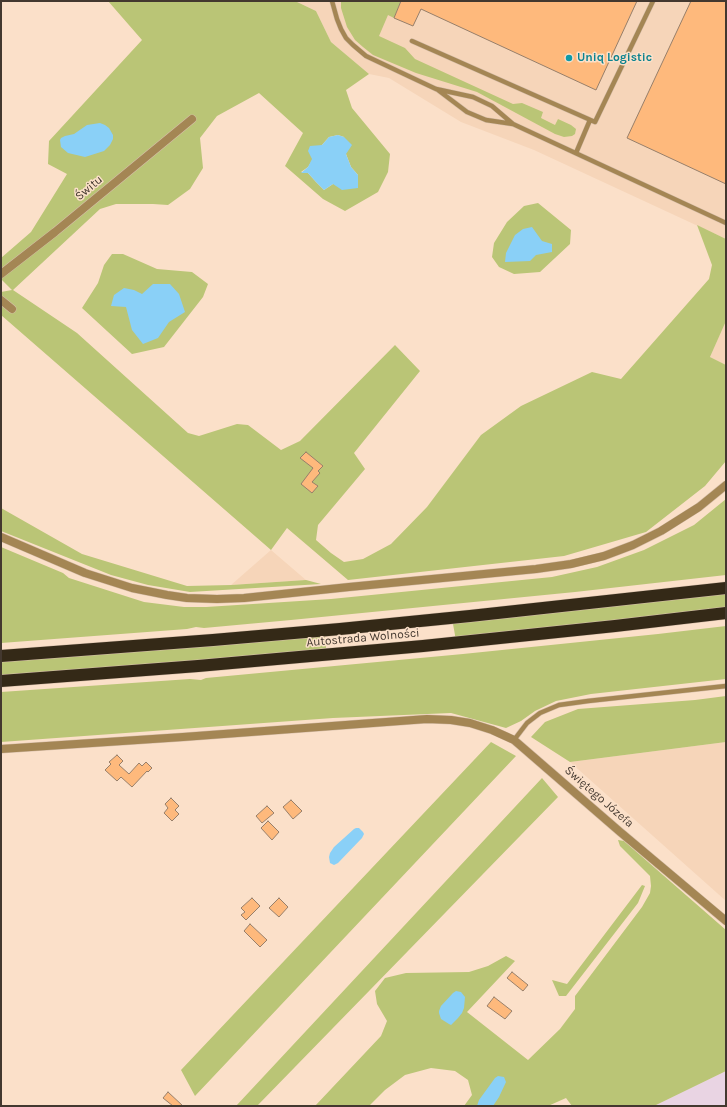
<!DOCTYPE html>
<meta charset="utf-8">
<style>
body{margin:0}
#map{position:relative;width:727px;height:1107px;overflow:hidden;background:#fbe0c9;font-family:Karla,sans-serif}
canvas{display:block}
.frame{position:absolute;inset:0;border:2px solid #43382f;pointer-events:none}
</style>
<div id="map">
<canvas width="727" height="1107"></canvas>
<div class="frame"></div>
</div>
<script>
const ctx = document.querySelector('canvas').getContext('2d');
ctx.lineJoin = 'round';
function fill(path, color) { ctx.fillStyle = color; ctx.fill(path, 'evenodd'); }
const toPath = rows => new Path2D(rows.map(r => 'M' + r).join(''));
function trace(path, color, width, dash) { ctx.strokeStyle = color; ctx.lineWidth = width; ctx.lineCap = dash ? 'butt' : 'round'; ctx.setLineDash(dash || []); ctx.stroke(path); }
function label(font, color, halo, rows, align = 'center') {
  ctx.font = font + ' Karla,sans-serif'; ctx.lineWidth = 3; ctx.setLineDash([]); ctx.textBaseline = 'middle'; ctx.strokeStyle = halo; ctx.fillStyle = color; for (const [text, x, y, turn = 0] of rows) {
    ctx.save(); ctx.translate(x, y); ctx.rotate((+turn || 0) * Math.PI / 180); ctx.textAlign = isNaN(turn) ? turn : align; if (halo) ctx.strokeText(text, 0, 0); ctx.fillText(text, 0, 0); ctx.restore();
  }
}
fill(toPath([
 [726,1071,726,1106,654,1106,688,1089]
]), '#e9d4e3');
fill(toPath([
 [295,1,726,1,726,239,534,150,461,122,389,78,369,74,331,42,316,11],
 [726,321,726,365,710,357],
 [271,550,306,580,231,585],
 [726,742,726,901,570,762]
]), '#f6d5b9');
fill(toPath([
 [108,1,295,1,316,11,331,42,369,74,346,90,352,108,390,154,388,172,378,192,345,211,323,199,285,166,303,133,259,93,217,116,200,138,203,168,190,189,168,205,153,204,116,204,100,209,13,290,77,333,188,433,199,436,237,424,248,425,281,450,300,441,395,345,420,371,354,453,365,469,318,525,316,540,331,553,344,562,363,559,391,544,427,507,481,435,521,406,592,372,621,379,709,279,712,265,697,225,726,239,726,321,710,357,726,365,726,461,705,486,646,532,564,556,348,580,287,528,271,550,1,315,1,292,12,290,1,279,1,258,31,232,67,174,48,164,49,141,142,40],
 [338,135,344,137,346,154,351,167,358,175,333,184,324,190,316,182,308,173,301,172,308,167,322,145,329,137],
 [341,1,401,1,394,18,388,15,379,36,405,48,415,59,513,104,522,103,543,112,541,118,555,125,558,119,571,125,576,129,575,134,572,136,564,137,555,134,477,92,416,73,373,55,363,47,355,40,347,27,341,8],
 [538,203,571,230,570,244,540,272,514,274,499,267,492,257,494,243,507,222,524,206],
 [112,254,123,254,157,269,192,272,208,284,203,297,164,347,132,354,82,308,98,283,104,265],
 [726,499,726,575,575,592,291,620,204,628,196,627,187,629,1,643,1,547,63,573,69,578,144,602,184,607,206,607,331,599,552,577,597,567,644,550,694,525],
 [1,508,82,554,187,586,231,585,306,580,321,584,190,592,148,585,111,575,1,531],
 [726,593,726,607,577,625,455,637,455,635,453,624,455,623],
 [726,626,726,679,591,694,556,701,535,711,521,721,506,728,451,713,333,718,1,742,1,692,190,679,201,680,206,678,463,654,658,634],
 [320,636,325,637,326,648,284,654,1,675,1,661],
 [726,696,726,742,570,762,531,737,545,722,578,709,695,700],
 [491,742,516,756,195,1096,181,1070],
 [542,778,558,797,257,1106,236,1106],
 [618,840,624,841,726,930,726,1071,654,1106,572,1106,566,1098,548,1106,464,1106,472,1095,468,1080,455,1071,431,1068,405,1075,385,1090,369,1106,315,1106,381,1036,387,1021,377,1004,375,991,385,978,406,973,469,972,488,966,506,956,515,961,467,1012,528,1060,560,1029,575,1009,575,996,642,907,650,893,651,886,650,876,620,846],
 [642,885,645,886,638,903,566,996,559,996,552,980,567,984]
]), '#bac576');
fill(toPath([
 [100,123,105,125,109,128,113,135,113,139,110,145,104,151,85,157,68,153,61,147,60,140,61,138,65,136,74,134,87,125],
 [338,135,344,137,352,145,346,154,351,167,358,175,358,188,342,190,333,184,324,190,316,182,308,173,301,173,308,167,312,159,308,151,310,146,322,145,329,137],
 [532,227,542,241,552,244,552,252,536,255,530,261,505,262,506,253,515,235,523,229],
 [153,284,170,284,179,294,185,312,169,322,158,338,143,344,132,330,126,307,111,306,114,295,124,288,134,290,142,294],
 [356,828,359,828,363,832,364,834,362,838,338,863,334,865,330,863,329,857,330,853,334,847,354,829],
 [456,991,461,992,465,997,464,1008,462,1013,458,1018,451,1025,449,1024,441,1019,439,1013,439,1011,441,1006,453,993],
 [498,1076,504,1077,506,1082,499,1097,493,1106,477,1106,479,1100,495,1078]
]), '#8ad0f7');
const building = toPath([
 [401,1,637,1,596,90,421,9,413,26,394,18,401,1],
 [691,1,726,1,726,184,627,138,691,1],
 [306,452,323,466,318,471,320,473,312,482,318,486,312,493,301,484,313,468,300,458,306,452],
 [117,755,123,761,119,765,129,774,139,763,142,766,146,762,152,768,148,772,147,771,132,787,121,777,117,781,105,770,111,764,109,762,117,755],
 [171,798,179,806,175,810,179,814,172,821,164,813,168,808,165,804,171,798],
 [291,800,302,811,293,819,283,807,291,800],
 [267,806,274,813,262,823,256,816,267,806],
 [268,821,279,832,272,840,261,828,268,821],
 [252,898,260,906,246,920,241,915,245,912,241,908,252,898],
 [279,898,288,907,279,917,269,908,279,898],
 [250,924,267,940,260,947,244,931,250,924],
 [512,972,528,985,523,991,507,978,512,972],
 [494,997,512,1011,505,1019,487,1006,494,997],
 [168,1092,183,1106,173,1106,163,1098,168,1092]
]);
fill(building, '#feb97c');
trace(building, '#977f6a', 1);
const service = toPath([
 [332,1,337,19,341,29,346,38,353,45,366,56,436,89,473,97,492,106,513,124,726,223],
 [412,41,595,122,653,1],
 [438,90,467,112,486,120,513,124],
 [576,153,590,120],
 [514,740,527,723,540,713,559,705,588,701,726,686]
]);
const minor = toPath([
 [1,274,55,232,192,119],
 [1,300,12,309],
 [1,749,183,737,427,719,451,720,470,723,492,730,514,740,619,831,726,921]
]);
const tertiary = toPath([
 [1,537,85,573,132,588,167,595,187,598,217,599,244,598,349,587,536,569,571,564,604,556,633,545,661,531,699,507,726,485]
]);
const motorway = toPath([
 [1,656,213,640,340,629,470,616,726,588],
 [1,681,198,666,423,646,615,626,726,613]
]);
trace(service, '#d6beaa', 5.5);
trace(minor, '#d6beaa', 9);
trace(tertiary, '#d6beaa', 9);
trace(motorway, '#d6beaa', 13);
trace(service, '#a48654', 4.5);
trace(minor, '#a48654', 8);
trace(tertiary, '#a48654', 8);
trace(motorway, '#342917', 12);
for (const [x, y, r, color] of [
 [569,58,4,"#0f9aa8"]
]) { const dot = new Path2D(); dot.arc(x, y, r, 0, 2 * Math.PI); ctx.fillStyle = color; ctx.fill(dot); trace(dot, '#fbe0c9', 1.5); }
label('bold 12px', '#0d838f', '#fbe0c9', [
 ["Uniq Logistic",577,58]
], 'left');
label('12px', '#43382f', '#fbe0c9', [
 ["Świtu",89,188,-40],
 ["Autostrada Wolności",363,638,-5],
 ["Świętego Józefa",599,797,41]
]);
</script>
